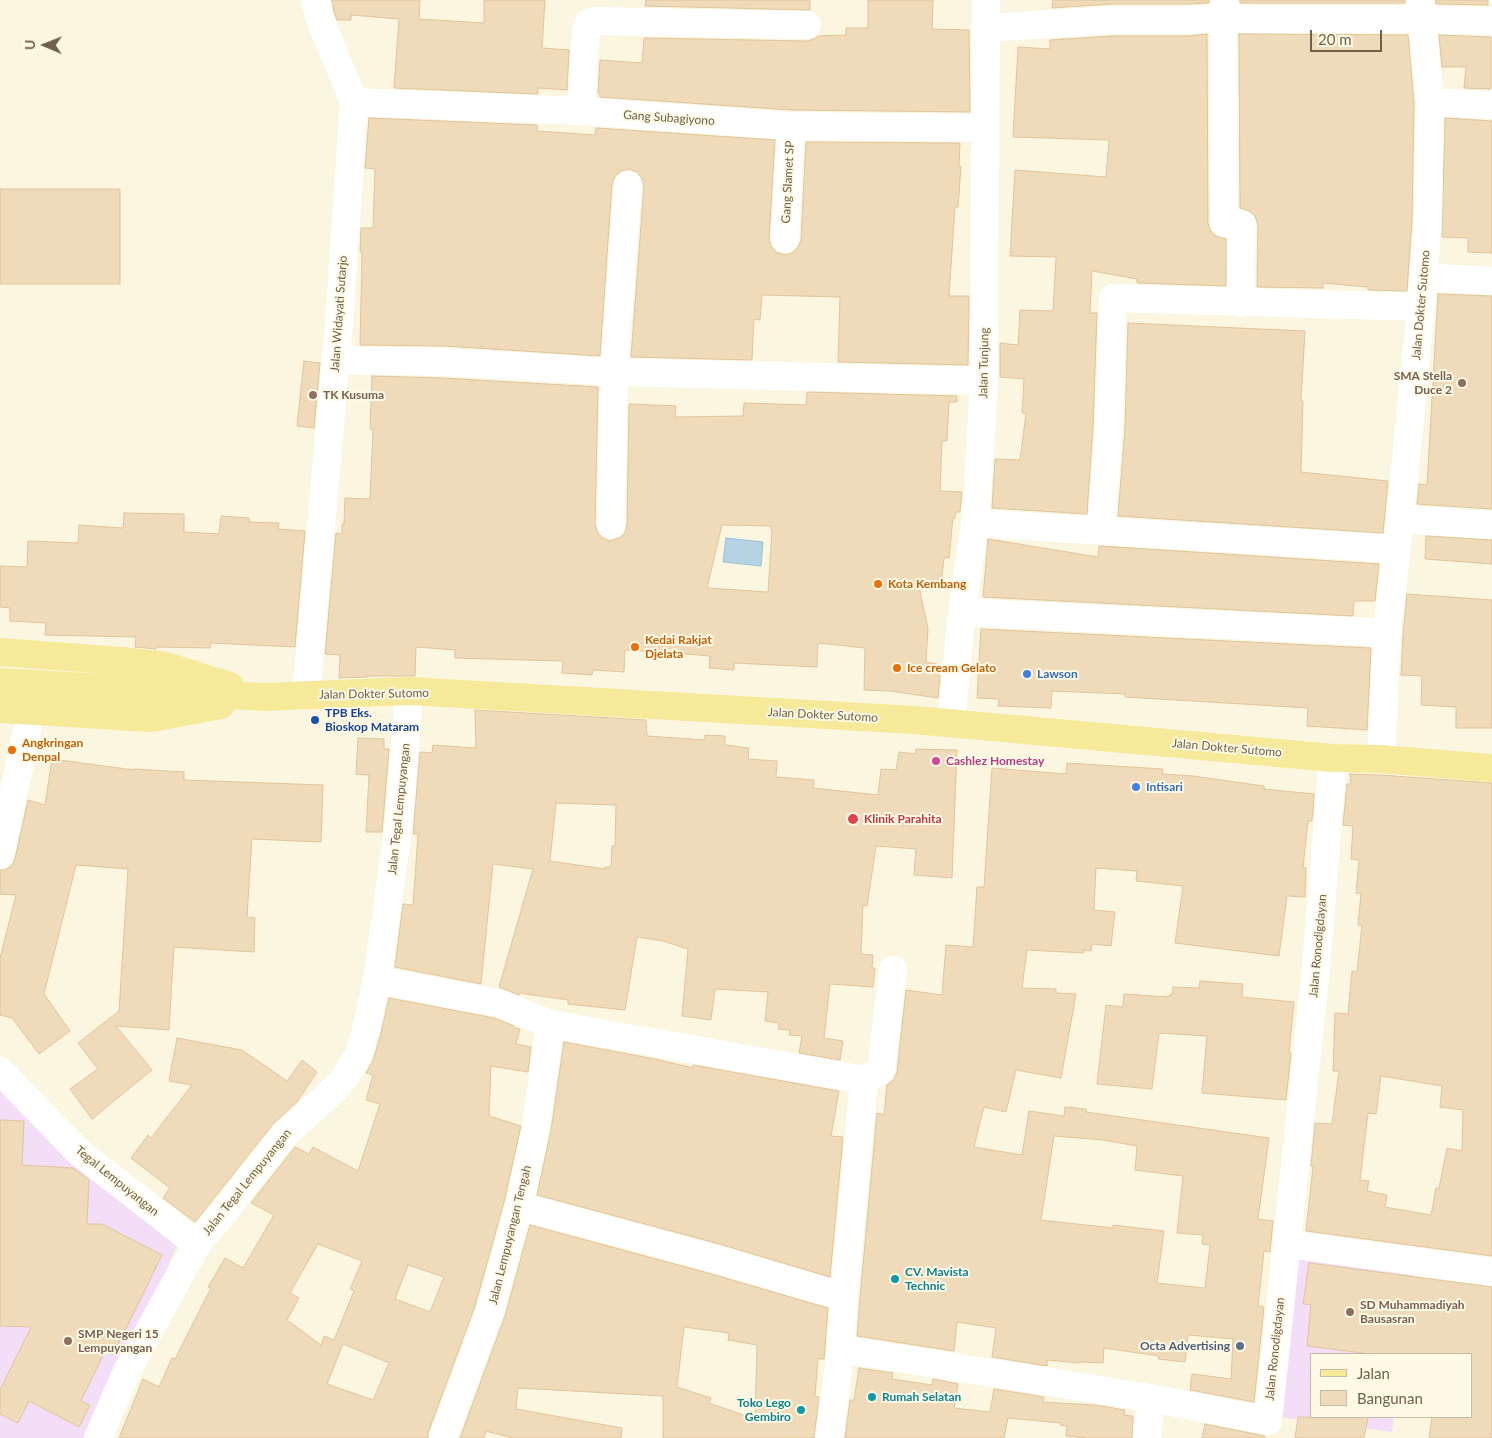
<!DOCTYPE html>
<style>
body{margin:0}
#map{position:relative;width:1492px;height:1438px;overflow:hidden;background:#fbf6e0;font-family:Lato,sans-serif}
canvas{display:block}
.legend{position:absolute;left:1310px;top:1353px;width:162px;height:65px;box-sizing:border-box;background:#fefae5;border:1px solid #c5bca7;margin:0;padding:6px 9px;list-style:none;font-size:15px;color:#705f49}
.legend li{display:flex;align-items:center;gap:10px;height:25px}
.legend b{width:25px;border:1px solid #c5bca7}
.north{position:absolute;left:20px;top:20px;width:50px;height:50px;-webkit-text-stroke:4px #fefae5;paint-order:stroke;rotate:271deg;font-size:14px;font-weight:700;line-height:20px;text-align:center;color:#705f49}
.north::after{content:'';display:block;margin:auto;width:18px;height:22px;background:#705f49;clip-path:polygon(50% 0,100% 100%,50% 72%,0 100%)}
.scale{position:absolute;left:1310px;top:30px;width:72px;height:22px;box-sizing:border-box;border:2px solid #705f49;border-top:0;padding-left:6px;font-size:15px;line-height:18px;white-space:nowrap;color:#705f49;-webkit-text-stroke:4px #fefae5;paint-order:stroke}
</style>
<div id="map">
<canvas width="1492" height="1438"></canvas>
<ul class="legend">
<li><b style="height:6px;background:#f7e99a"></b>Jalan</li>
<li><b style="height:14px;background:#efdab9"></b>Bangunan</li>
</ul>
<div class="north">U</div>
<div class="scale">20 m</div>
</div>
<script>
const ctx = document.querySelector('canvas').getContext('2d');
ctx.lineJoin = 'round';
function fill(path, color) { ctx.fillStyle = color; ctx.fill(path, 'evenodd'); }
const toPath = rows => new Path2D(rows.map(r => 'M' + r).join(''));
function trace(path, color, width, dash) { ctx.strokeStyle = color; ctx.lineWidth = width; ctx.lineCap = dash ? 'butt' : 'round'; ctx.setLineDash(dash || []); ctx.stroke(path); }
function label(font, color, halo, rows, align = 'center') {
  ctx.font = font + ' Lato,sans-serif'; ctx.lineWidth = 4; ctx.setLineDash([]); ctx.textBaseline = 'middle'; ctx.strokeStyle = halo; ctx.fillStyle = color; for (const [text, x, y, turn = 0] of rows) {
    ctx.save(); ctx.translate(x, y); ctx.rotate((+turn || 0) * Math.PI / 180); ctx.textAlign = isNaN(turn) ? turn : align; if (halo) ctx.strokeText(text, 0, 0); ctx.fillText(text, 0, 0); ctx.restore();
  }
}
fill(toPath([
 [0,1065,178,1243,95,1438,0,1438],
 [1299,1255,1415,1270,1403,1354,1311,1354,1311,1417,1394,1417,1392,1432,1277,1417]
]), '#f3ddf7');
const water = toPath([
 [726,538,763,542,761,566,723,562,726,538]
]);
fill(water, '#b6d3e3');
trace(water, '#9dbfd4', 1);
const building = toPath([
 [332,0,420,0,419,19,484,23,484,0,545,0,542,48,569,50,567,90,538,88,538,94,394,88,399,19,351,15,351,20,337,20,334,12,332,0],
 [646,0,810,0,810,10,645,6,646,0],
 [868,0,933,0,932,29,969,30,970,112,792,110,600,97,599,93,598,93,600,60,642,63,644,38,807,41,814,39,818,36,846,35,846,28,868,28,868,0],
 [1053,0,1209,0,1209,3,1187,4,1111,4,1052,8,1053,0],
 [1240,0,1405,0,1405,3,1240,3,1240,0],
 [1436,0,1488,0,1488,5,1436,4,1436,0],
 [1207,34,1208,223,1210,230,1216,236,1226,239,1226,286,1137,283,1137,279,1092,271,1090,313,1097,313,1093,426,1087,514,992,508,995,459,1020,460,1026,413,1022,413,1024,379,1000,377,1000,343,1018,345,1020,310,1053,311,1056,257,1010,256,1015,170,1106,177,1109,140,1013,137,1018,47,1050,49,1050,40,1112,36,1188,36,1207,34],
 [1239,34,1408,35,1414,103,1412,220,1407,291,1368,290,1368,287,1323,283,1323,288,1257,287,1258,225,1255,216,1249,211,1240,208,1239,34],
 [1439,35,1491,37,1491,89,1464,88,1466,67,1442,67,1439,35],
 [369,118,537,125,537,131,595,135,596,128,775,140,769,239,771,246,776,252,785,255,792,253,798,247,801,240,806,142,960,143,959,166,961,167,958,207,955,207,949,296,969,296,968,365,838,362,840,297,762,295,760,320,754,319,752,360,631,357,644,186,642,179,637,172,629,169,621,171,615,176,612,184,600,356,445,346,360,345,362,253,360,252,361,228,373,228,375,169,365,168,369,118],
 [1445,118,1492,121,1492,253,1468,252,1468,238,1442,237,1445,118],
 [0,189,120,189,120,284,0,284,0,189],
 [1438,294,1492,296,1492,509,1417,504,1419,484,1427,485,1438,294],
 [1128,323,1305,331,1301,401,1303,401,1301,472,1388,481,1383,533,1118,516,1125,428,1128,323],
 [304,361,320,363,314,428,297,426,304,361],
 [372,376,443,378,598,387,595,525,598,533,603,538,610,541,619,538,625,533,627,525,629,404,676,406,675,417,743,416,744,403,806,405,807,392,957,396,957,402,949,402,947,441,942,441,940,491,962,492,960,512,956,512,955,518,953,518,949,558,944,558,941,585,918,583,928,628,926,662,937,664,940,677,938,698,890,691,864,690,865,648,818,643,817,667,734,663,734,670,709,668,710,656,660,652,625,650,624,672,593,670,592,675,562,673,563,661,455,658,455,650,416,647,415,676,367,676,367,677,339,678,340,655,325,654,336,533,342,534,342,524,344,524,345,498,370,499,373,429,370,429,372,376],
 [722,525,771,526,771,530,772,530,768,592,707,588,722,525],
 [124,513,184,514,184,532,219,534,221,516,249,518,249,522,279,523,278,529,305,531,295,647,210,643,210,648,156,647,156,649,135,647,136,637,45,635,46,623,10,621,10,608,0,607,0,566,27,567,28,541,78,543,79,525,123,528,124,513],
 [1426,536,1492,540,1492,564,1425,559,1426,536],
 [988,539,1098,557,1099,546,1101,546,1379,564,1375,601,1354,601,1353,616,983,597,988,539],
 [1407,594,1492,600,1492,728,1456,728,1456,707,1421,705,1422,676,1401,675,1403,634,1407,594],
 [981,629,1371,648,1367,730,1307,726,1308,708,1176,700,1125,697,1125,694,1052,691,1051,708,998,706,999,699,977,698,981,629],
 [475,710,646,720,647,736,705,740,705,735,725,736,725,745,749,748,748,759,777,761,776,777,814,780,813,788,878,795,881,769,896,770,899,752,916,754,916,749,957,750,952,878,914,875,916,849,876,846,867,906,863,905,861,954,873,955,872,968,875,968,873,987,830,984,824,1038,843,1041,840,1060,799,1053,802,1036,789,1035,790,1030,778,1029,779,1023,765,1021,768,992,715,989,711,1020,682,1016,688,949,663,941,637,937,625,1010,568,1004,568,1000,519,993,519,995,499,987,533,869,493,864,481,984,395,967,403,904,413,905,418,834,413,834,420,752,432,753,433,745,476,748,475,710],
 [556,803,616,805,615,846,612,846,611,867,605,867,605,869,550,861,556,803],
 [358,738,384,739,384,749,389,749,382,832,366,832,369,775,356,774,358,738],
 [52,759,134,770,134,769,184,772,184,780,323,785,321,842,252,839,247,917,255,918,254,952,174,947,169,1030,116,1026,152,1070,92,1119,70,1089,98,1069,78,1043,119,1011,128,869,76,865,44,994,70,1031,39,1054,12,1018,0,1015,0,958,16,895,0,894,0,870,5,870,11,866,15,859,28,800,45,805,52,759],
 [1067,763,1163,769,1162,774,1193,776,1264,786,1264,789,1314,794,1312,821,1308,821,1303,868,1306,868,1305,897,1287,896,1279,956,1175,943,1183,886,1136,881,1137,871,1096,868,1094,910,1115,912,1111,946,1092,944,1091,951,1084,950,1083,953,1027,950,1022,988,1056,989,1056,993,1076,994,1061,1078,1016,1070,1006,1112,984,1107,974,1147,1022,1155,1029,1111,1064,1116,1065,1107,1086,1109,1086,1112,1269,1138,1258,1219,1273,1221,1270,1252,1264,1251,1258,1306,1264,1307,1254,1402,1190,1390,1192,1374,1231,1379,1233,1339,1188,1335,1185,1362,1158,1359,1159,1356,1104,1348,1103,1363,1079,1362,1079,1363,1047,1360,1047,1366,992,1357,996,1328,957,1322,954,1351,857,1336,860,1298,877,1113,884,1115,887,1085,894,1079,897,1072,906,990,942,995,946,945,973,947,977,887,984,887,992,768,1066,774,1067,763],
 [1054,1136,1103,1140,1137,1146,1135,1170,1183,1176,1177,1233,1203,1235,1202,1244,1210,1245,1205,1288,1157,1283,1164,1231,1113,1225,1113,1228,1041,1220,1054,1136],
 [1350,774,1380,775,1492,783,1492,1256,1306,1231,1313,1167,1311,1166,1315,1123,1332,1124,1339,1071,1333,1071,1335,1013,1348,1014,1352,971,1357,972,1362,925,1358,925,1361,894,1356,893,1359,860,1351,859,1353,826,1343,825,1347,784,1351,784,1350,774],
 [1381,1076,1442,1086,1440,1107,1463,1110,1462,1151,1447,1148,1439,1188,1436,1188,1431,1215,1385,1207,1387,1195,1367,1191,1369,1181,1360,1180,1368,1113,1376,1114,1381,1076],
 [1200,981,1243,984,1242,997,1294,1002,1289,1053,1291,1053,1286,1100,1202,1093,1207,1036,1159,1033,1152,1089,1097,1084,1106,1005,1123,1007,1124,994,1169,997,1169,995,1172,995,1173,987,1199,988,1200,981],
 [389,998,494,1018,514,1026,514,1028,520,1029,516,1044,531,1047,528,1072,491,1066,489,1116,521,1126,504,1202,475,1306,428,1433,428,1438,119,1438,143,1379,159,1387,172,1358,175,1359,211,1288,208,1287,225,1258,243,1268,274,1215,251,1203,295,1147,309,1154,313,1147,358,1171,380,1104,366,1100,373,1075,366,1073,373,1061,381,1033,389,998],
 [318,1244,362,1261,350,1289,354,1291,334,1340,324,1336,321,1345,287,1320,299,1298,290,1293,318,1244],
 [408,1265,444,1277,430,1312,395,1299,408,1265],
 [343,1344,389,1363,373,1400,327,1384,343,1344],
 [177,1038,242,1050,287,1081,302,1060,317,1072,297,1102,273,1124,195,1222,163,1198,170,1188,131,1158,148,1135,151,1138,192,1085,169,1081,177,1038],
 [564,1042,655,1059,693,1068,693,1065,839,1091,831,1136,843,1137,830,1277,716,1243,537,1195,551,1130,564,1042],
 [0,1120,24,1121,22,1165,73,1168,89,1180,87,1224,102,1224,162,1255,113,1355,105,1351,81,1401,90,1405,79,1427,29,1401,18,1423,0,1414,0,1390,31,1327,0,1326,0,1120],
 [530,1225,708,1273,828,1308,824,1359,818,1359,815,1396,819,1397,814,1438,663,1438,663,1396,518,1388,516,1409,622,1428,621,1438,512,1438,486,1431,484,1438,460,1438,505,1316,530,1225],
 [684,1327,729,1333,728,1340,757,1345,755,1419,709,1403,711,1398,677,1387,684,1327],
 [1309,1263,1492,1287,1492,1438,1429,1438,1432,1417,1471,1417,1471,1354,1363,1354,1363,1353,1307,1346,1311,1305,1303,1304,1309,1263],
 [859,1368,893,1373,892,1379,932,1385,933,1379,958,1384,954,1408,990,1412,994,1389,1044,1397,1043,1402,1095,1405,1125,1410,1124,1415,1133,1416,1132,1438,1088,1438,1066,1436,1067,1426,1060,1425,1060,1423,1008,1418,1004,1438,845,1438,850,1400,854,1400,859,1368],
 [1298,1417,1368,1417,1364,1438,1295,1438,1298,1417],
 [1205,1424,1265,1436,1264,1438,1202,1438,1205,1424]
]);
fill(building, '#efdab9');
trace(building, '#e1c49a', 1);
trace(toPath([
 [1225,0,1223,17,1224,223,1238,223,1242,225,1241,303],
 [985,28,1112,20,1188,20,1223,17,1249,19,1422,19,1492,21],
 [354,102,581,111,791,126,985,128],
 [1430,102,1492,105],
 [581,111,586,31,589,23,594,21,807,25],
 [785,239,791,126],
 [1423,277,1492,281],
 [336,360,444,362,614,372,984,381],
 [1400,519,1492,525],
 [975,523,1396,549],
 [611,525,614,372,628,185],
 [1101,531,1109,427,1113,298,1421,307],
 [962,612,1387,633],
 [306,695,339,324,354,102,319,17,315,0],
 [951,723,962,612,975,523,979,469,984,381,986,0],
 [1381,759,1387,633,1400,519,1421,307,1428,221,1430,102,1420,0],
 [0,855,31,712],
 [377,980,498,1003,550,1024,864,1080],
 [0,1071,80,1153,197,1244],
 [519,1206,712,1258,844,1297],
 [1287,1244,1492,1272],
 [841,1349,844,1297,864,1080,881,1070,893,970],
 [98,1438,127,1371,197,1244,228,1207,253,1174,285,1134,336,1088,347,1074,358,1056,366,1030,377,980,399,823,409,691],
 [443,1438,490,1311,519,1206,536,1128,550,1024],
 [829,1438,841,1349,1151,1398,1268,1421,1316,968,1333,758],
 [1147,1438,1151,1398]
]), '#fff', 28);
trace(toPath([
 [0,652,121,661,166,666,230,686],
 [0,682,264,697,409,691,914,720,1333,758,1381,759,1492,768],
 [0,709,151,718,221,705]
]), '#f7e99a', 28);
for (const [x, y, r, color] of [
 [1462,383,5,"#8d6e63"],
 [313,395,5,"#8d6e63"],
 [878,584,5,"#e8710a"],
 [635,647,5,"#e8710a"],
 [897,668,5,"#e8710a"],
 [1027,674,5,"#3f7fe0"],
 [315,720,5,"#1a4fb4"],
 [12,750,5,"#e8710a"],
 [936,761,5,"#d1479c"],
 [1136,787,5,"#3f7fe0"],
 [853,819,6,"#e0444e"],
 [895,1279,5,"#0f9aa8"],
 [1350,1312,5,"#8d6e63"],
 [68,1341,5,"#8d6e63"],
 [1240,1346,5,"#5c6f8a"],
 [872,1397,5,"#0f9aa8"],
 [801,1410,5,"#0f9aa8"]
]) { const dot = new Path2D(); dot.arc(x, y, r, 0, 2 * Math.PI); ctx.fillStyle = color; ctx.fill(dot); trace(dot, '#fefae5', 2); }
label('12px', '#705f49', '#fefae5', [
 ["Gang Subagiyono",669,118,4],
 ["Gang Slamet SP",788,182,-87],
 ["Jalan Dokter Sutomo",1421,305,-85],
 ["Jalan Widayati Sutarjo",339,314,-86],
 ["Jalan Tunjung",984,363,-89],
 ["Jalan Dokter Sutomo",374,694,-1],
 ["Jalan Dokter Sutomo",823,715,3],
 ["Jalan Dokter Sutomo",1227,748,5],
 ["Jalan Tegal Lempuyangan",399,809,-84],
 ["Jalan Ronodigdayan",1318,946,-85],
 ["Tegal Lempuyangan",117,1181,39],
 ["Jalan Tegal Lempuyangan",247,1182,-51],
 ["Jalan Lempuyangan Tengah",510,1235,-76],
 ["Jalan Ronodigdayan",1275,1349,-84]
]);
label('bold 12px', '#785e54', '#fefae5', [
 ["SMA Stella",1452,376,"right"],
 ["Duce 2",1452,390,"right"],
 ["TK Kusuma",323,395],
 ["SD Muhammadiyah",1360,1305],
 ["Bausasran",1360,1319],
 ["SMP Negeri 15",78,1334],
 ["Lempuyangan",78,1348]
], 'left');
label('bold 12px', '#c56008', '#fefae5', [
 ["Kota Kembang",888,584],
 ["Kedai Rakjat",645,640],
 ["Djelata",645,654],
 ["Ice cream Gelato",907,668],
 ["Angkringan",22,743],
 ["Denpal",22,757]
], 'left');
label('bold 12px', '#366cbe', '#fefae5', [
 ["Lawson",1037,674],
 ["Intisari",1146,787]
], 'left');
label('bold 12px', '#164399', '#fefae5', [
 ["TPB Eks.",325,713],
 ["Bioskop Mataram",325,727]
], 'left');
label('bold 12px', '#b23c85', '#fefae5', [
 ["Cashlez Homestay",946,761]
], 'left');
label('bold 12px', '#be3a42', '#fefae5', [
 ["Klinik Parahita",864,819]
], 'left');
label('bold 12px', '#0d838f', '#fefae5', [
 ["CV. Mavista",905,1272],
 ["Technic",905,1286],
 ["Rumah Selatan",882,1397],
 ["Toko Lego",791,1403,"right"],
 ["Gembiro",791,1417,"right"]
], 'left');
label('bold 12px', '#4e5e75', '#fefae5', [
 ["Octa Advertising",1230,1346]
], 'right');
</script>
